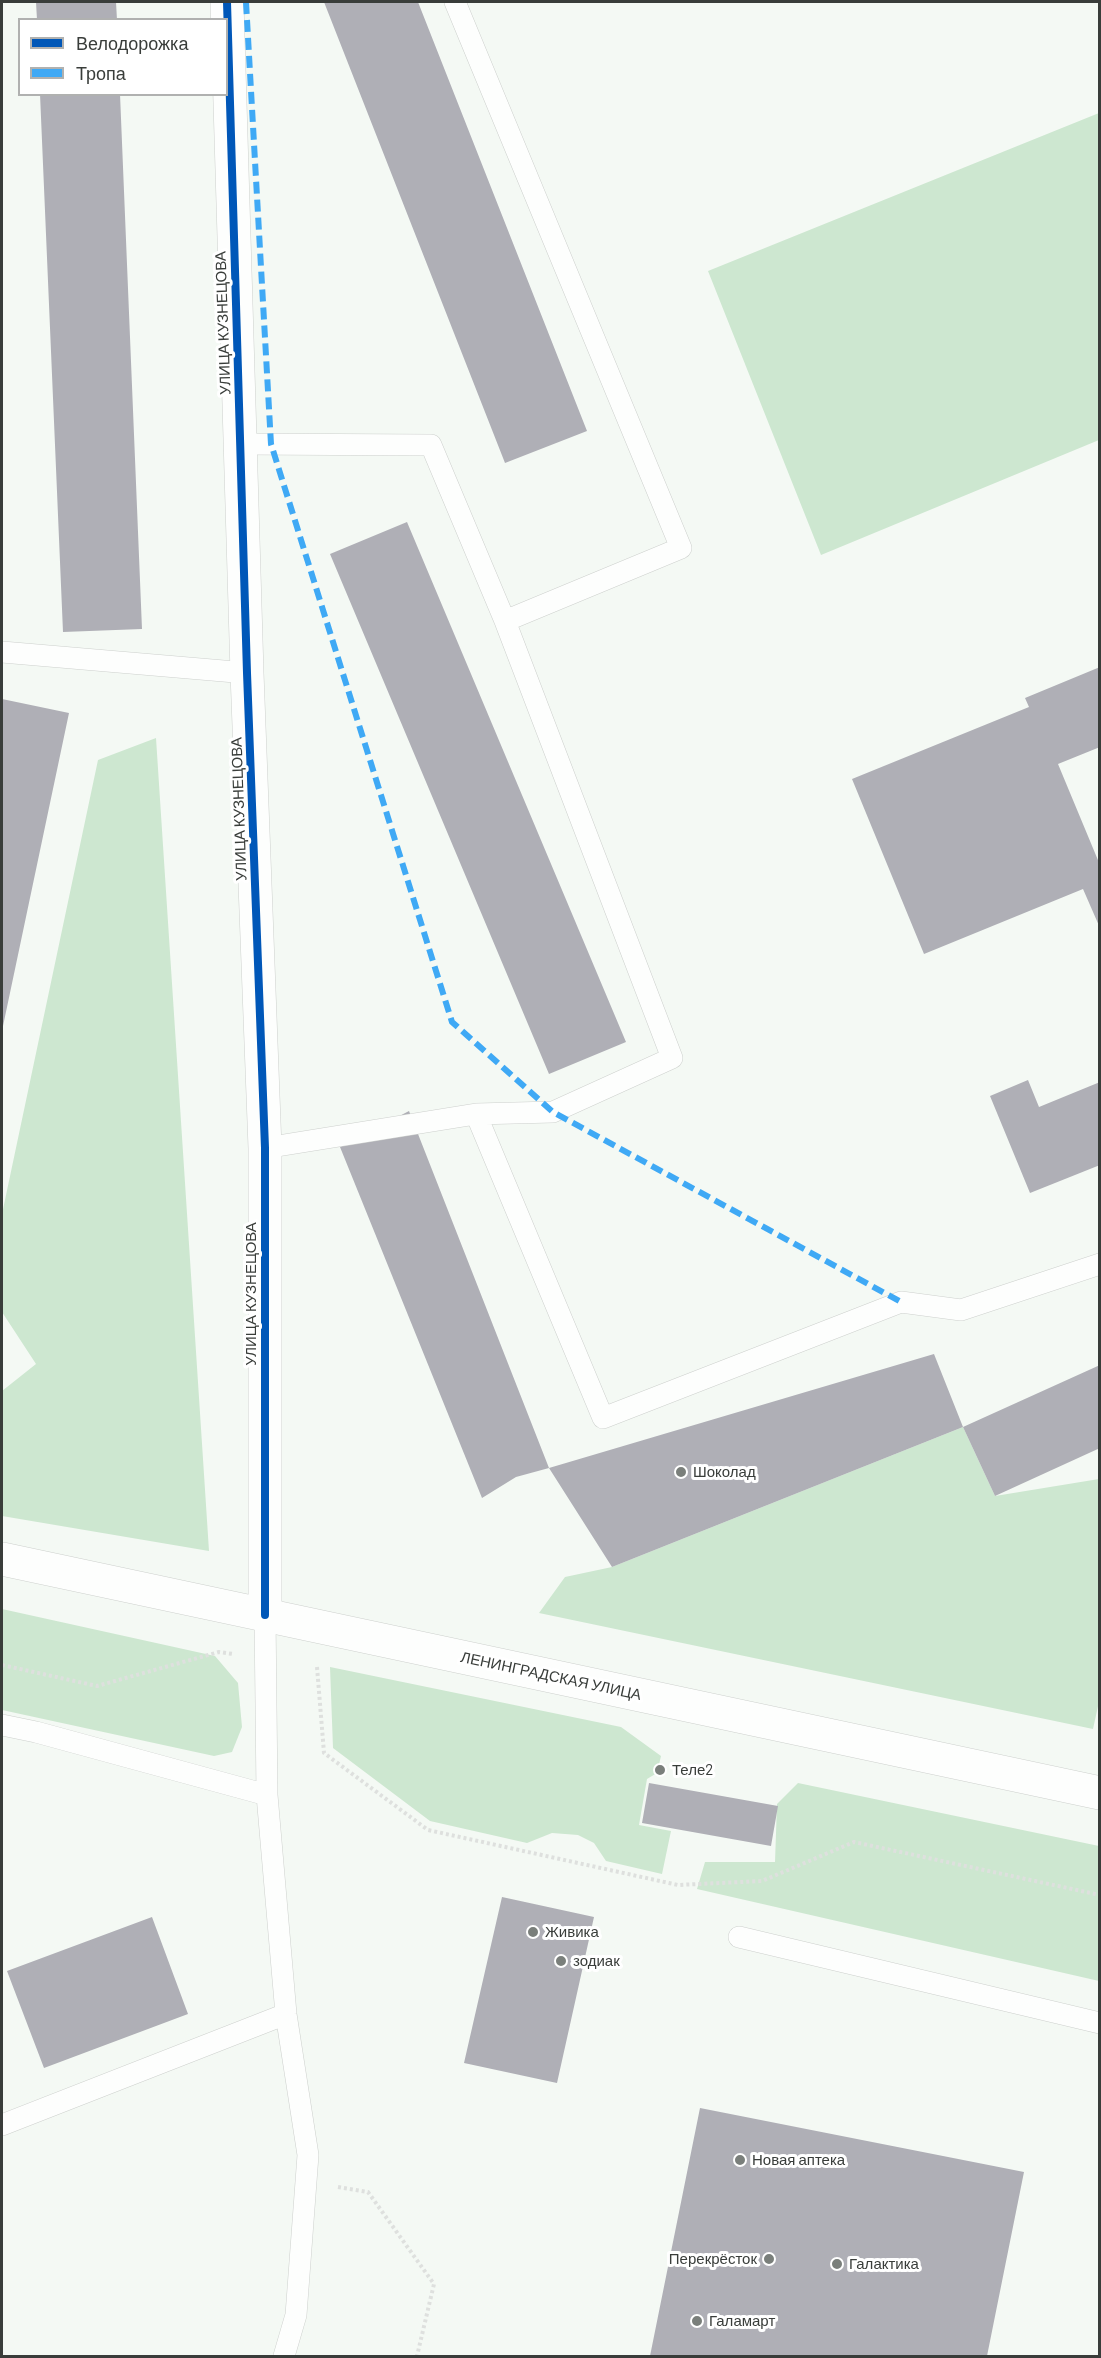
<!DOCTYPE html>
<meta charset="utf-8">
<style>
body{margin:0}
#map{position:relative;width:1101px;height:2358px;overflow:hidden;background:#f4f9f4;font-family:Barlow,sans-serif}
canvas{display:block}
.frame{position:absolute;inset:0;border:3px solid #393d3a;pointer-events:none}
.legend{position:absolute;left:18px;top:18px;width:210px;height:78px;box-sizing:border-box;background:#fff;border:2px solid #b0b1b0;margin:0;padding:8px 10px;list-style:none;font-size:18px;color:#393d3a}
.legend li{display:flex;align-items:center;gap:12px;height:30px}
.legend b{width:30px;border:2px solid #b0b1b0}
</style>
<div id="map">
<canvas width="1101" height="2358"></canvas>
<div class="frame"></div>
<ul class="legend">
<li><b style="height:8px;background:#0057b8"></b>Велодорожка</li>
<li><b style="height:8px;background:#3fa9f5"></b>Тропа</li>
</ul>
</div>
<script>
const ctx = document.querySelector('canvas').getContext('2d');
ctx.lineJoin = 'round';
function fill(path, color) { ctx.fillStyle = color; ctx.fill(path, 'evenodd'); }
const toPath = rows => new Path2D(rows.map(r => 'M' + r).join(''));
function trace(path, color, width, dash) { ctx.strokeStyle = color; ctx.lineWidth = width; ctx.lineCap = dash ? 'butt' : 'round'; ctx.setLineDash(dash || []); ctx.stroke(path); }
function label(font, color, halo, rows, align = 'center') {
  ctx.font = font + ' Barlow,sans-serif'; ctx.lineWidth = 6; ctx.setLineDash([]); ctx.textBaseline = 'middle'; ctx.strokeStyle = halo; ctx.fillStyle = color; for (const [text, x, y, turn = 0] of rows) {
    ctx.save(); ctx.translate(x, y); ctx.rotate((+turn || 0) * Math.PI / 180); ctx.textAlign = isNaN(turn) ? turn : align; if (halo) ctx.strokeText(text, 0, 0); ctx.fillText(text, 0, 0); ctx.restore();
  }
}
fill(toPath([
 [1099,113,1099,440,821,555,708,271],
 [156,738,209,1551,2,1516,2,1391,36,1364,2,1312,2,1214,98,760],
 [963,1427,995,1496,1099,1479,1100,1697,1093,1729,539,1613,565,1577,612,1567],
 [2,1609,215,1656,238,1683,242,1727,232,1752,214,1756,2,1710],
 [330,1667,621,1727,661,1756,657,1773,647,1779,639,1825,671,1831,662,1874,606,1861,594,1843,578,1835,552,1833,527,1843,430,1821,333,1748],
 [798,1783,1099,1846,1099,1981,697,1889,705,1862,775,1862,777,1804]
]), '#cde7d0');
fill(toPath([
 [36,2,116,2,117,20,37,20],
 [324,2,418,2,587,431,505,463],
 [40,94,120,94,142,629,63,632],
 [407,522,626,1042,549,1074,330,554],
 [1100,667,1100,747,1058,764,1100,865,1100,928,1083,889,924,954,852,779,1029,707,1025,698],
 [2,699,69,713,3,1026,2,1026],
 [1028,1080,1039,1107,1100,1082,1100,1165,1030,1193,990,1096],
 [409,1111,549,1468,934,1354,963,1427,1100,1365,1100,1448,995,1496,963,1427,612,1567,549,1468,516,1477,482,1498,340,1147],
 [649,1783,778,1806,771,1846,642,1823],
 [502,1897,594,1917,557,2083,464,2063],
 [152,1917,188,2014,44,2068,7,1971],
 [700,2108,1024,2172,987,2356,650,2356]
]), '#afafb6');
const lane = toPath([
 [240,444,431,445,505,621,681,548,455,2],
 [2,652,247,673],
 [476,1114,603,1418,901,1302,961,1310,1100,1264],
 [265,1148,476,1114,553,1112,672,1058,505,621],
 [265,1615,267,1795,286,2014,308,2155,296,2315,284,2356],
 [2,1725,36,1732,267,1795],
 [739,1937,1100,2023],
 [2,2125,286,2014]
]);
const street = toPath([
 [227,2,247,673,265,1148,265,1615]
]);
const secondary = toPath([
 [2,1559,1100,1793]
]);
trace(lane, '#cdd0cd', 22);
trace(street, '#cdd0cd', 34);
trace(secondary, '#cdd0cd', 34);
trace(toPath([
 [2,1665,97,1686,219,1652,233,1654],
 [317,1667,324,1753,428,1830,678,1885,762,1881,854,1842,1100,1895],
 [338,2187,368,2192,434,2284,417,2356]
]), '#dee0de', 4, [3, 3]);
trace(lane, '#fdfefd', 21);
trace(street, '#fdfefd', 33);
trace(secondary, '#fdfefd', 33);
trace(toPath([
 [246,2,271,444,452,1022,553,1112,901,1302]
]), '#3fa9f5', 6, [12, 6]);
trace(toPath([
 [227,2,247,673,265,1148,265,1615]
]), '#0057b8', 8);
for (const [x, y, r, color] of [
 [681,1472,6,"#7a7f7b"],
 [660,1770,6,"#7a7f7b"],
 [533,1932,6,"#7a7f7b"],
 [561,1961,6,"#7a7f7b"],
 [740,2160,6,"#7a7f7b"],
 [769,2259,6,"#7a7f7b"],
 [837,2264,6,"#7a7f7b"],
 [697,2321,6,"#7a7f7b"]
]) { const dot = new Path2D(); dot.arc(x, y, r, 0, 2 * Math.PI); ctx.fillStyle = color; ctx.fill(dot); trace(dot, '#fff', 2); }
label('15px', '#393d3a', '#fff', [
 ["УЛИЦА КУЗНЕЦОВА",223,323,-92],
 ["УЛИЦА КУЗНЕЦОВА",239,809,-92],
 ["УЛИЦА КУЗНЕЦОВА",251,1294,-90],
 ["ЛЕНИНГРАДСКАЯ УЛИЦА",551,1676,12]
]);
label('15px', '#393d3a', '#fff', [
 ["Шоколад",693,1472],
 ["Теле2",672,1770],
 ["Живика",545,1932],
 ["зодиак",573,1961],
 ["Новая аптека",752,2160],
 ["Перекрёсток",757,2259,"right"],
 ["Галактика",849,2264],
 ["Галамарт",709,2321]
], 'left');
</script>
